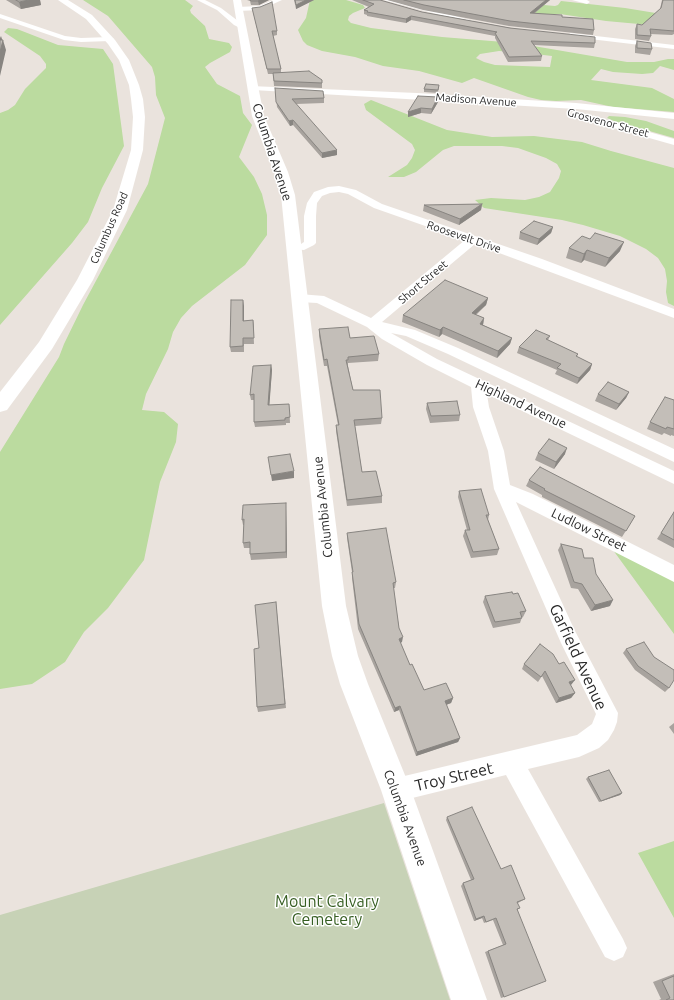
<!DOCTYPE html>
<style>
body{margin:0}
canvas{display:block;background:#eae3dd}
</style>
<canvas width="674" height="1000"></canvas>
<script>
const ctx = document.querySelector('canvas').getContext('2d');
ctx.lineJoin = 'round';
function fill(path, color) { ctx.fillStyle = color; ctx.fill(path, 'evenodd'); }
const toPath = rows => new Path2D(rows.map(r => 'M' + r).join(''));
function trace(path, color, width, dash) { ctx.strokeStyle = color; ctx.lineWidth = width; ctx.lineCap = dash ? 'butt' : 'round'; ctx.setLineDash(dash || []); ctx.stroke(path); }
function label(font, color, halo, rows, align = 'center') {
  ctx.font = font + ' Ubuntu,sans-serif'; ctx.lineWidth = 3; ctx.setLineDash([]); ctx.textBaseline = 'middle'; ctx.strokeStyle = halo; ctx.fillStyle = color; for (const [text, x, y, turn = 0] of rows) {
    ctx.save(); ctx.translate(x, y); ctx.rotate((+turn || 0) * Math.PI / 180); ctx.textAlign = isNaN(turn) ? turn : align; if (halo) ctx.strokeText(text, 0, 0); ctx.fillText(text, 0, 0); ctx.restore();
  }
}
fill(toPath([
 [83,0,185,0,193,6,190,10,191,13,205,26,209,39,229,43,232,47,230,52,210,63,205,67,217,84,240,96,243,113,252,125,239,157,254,177,262,194,267,215,267,235,245,265,192,306,181,318,173,332,168,349,146,394,142,410,164,412,178,424,176,442,160,482,144,560,108,608,84,632,65,662,32,684,0,689,0,452,59,357,64,344,83,305,148,184,165,118,156,95,155,77,152,67,108,16],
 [310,0,346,0,363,5,365,8,353,13,349,16,348,20,351,23,371,28,442,37,516,43,627,62,654,62,668,59,674,59,674,70,660,66,653,73,642,74,613,72,601,69,591,80,652,88,674,99,674,112,613,107,581,100,556,101,541,100,528,97,474,78,462,83,419,71,383,66,355,57,322,51,307,45,303,41,298,30,306,18],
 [499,51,535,54,552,56,550,67,495,65,484,62,476,58,480,54],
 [561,1,625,8,674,16,661,26,606,21,560,14,531,14,533,4,555,6,558,5],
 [8,28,17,29,58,45,103,49,113,64,124,146,102,188,88,222,72,243,0,325,0,113,8,110,15,105,25,89,46,68,46,64,40,56,4,32],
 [371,100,447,130,492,137,534,136,582,142,611,151,674,168,674,306,668,303,666,292,667,281,665,269,658,258,646,249,620,236,583,225,562,220,484,208,475,200,491,198,525,200,539,197,550,192,559,178,561,171,557,164,546,158,518,148,502,146,454,146,443,150,416,172,404,177,388,177,407,165,412,158,415,150,412,144,366,110,364,104],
 [609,116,625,117,646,121,674,131,674,138,614,121,607,118],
 [605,539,674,573,674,634],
 [674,841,674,918,638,853]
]), '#bbdb9f');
fill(toPath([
 [384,803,450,1000,0,1000,0,915]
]), '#c7d2b6');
fill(toPath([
 [197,0,205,0,221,8,246,27,242,29,234,25,217,10,197,0],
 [273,0,282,0,260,10,238,11,235,9,238,7,259,6,273,0],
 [384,0,395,0,481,23,478,25,384,0],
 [572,0,587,0,590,2,587,4,572,0],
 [0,14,65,36,81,38,110,37,114,39,110,41,81,42,64,40,0,18,0,14],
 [570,33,674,45,674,49,573,37,569,35,570,33],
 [250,86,417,93,576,103,674,113,674,119,576,109,253,90,249,88,250,86],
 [578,112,674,139,674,145,575,117,574,115,578,112],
 [339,186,356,190,382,204,542,259,674,309,674,318,475,244,382,322,415,330,458,348,674,449,674,462,448,354,406,336,391,333,437,359,674,471,674,484,487,394,489,407,504,451,510,485,533,494,674,565,674,582,516,502,575,631,618,713,617,722,614,730,608,740,599,748,579,757,528,769,623,939,627,948,623,957,614,961,605,957,506,775,396,802,388,798,384,790,388,782,396,778,577,735,592,724,596,714,561,643,494,489,488,451,473,407,471,387,427,365,382,339,367,327,317,303,299,302,294,301,293,298,294,295,299,294,324,296,371,318,465,240,374,208,348,194,339,192,330,193,322,196,317,203,316,216,316,243,314,245,304,250,290,249,288,247,290,245,301,244,304,242,304,216,307,203,314,192,328,187,339,186]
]), '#fff');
fill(toPath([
 [233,0,241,0,264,116,288,172,295,195,346,606,358,656,368,684,411,790,487,1000,451,1000,381,790,340,684,332,656,322,606,281,195,274,172,252,116,233,0]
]), '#fff');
fill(toPath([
 [58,0,68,0,92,15,115,40,129,60,139,85,143,99,145,117,143,150,127,210,93,280,52,349,7,410,0,412,0,392,39,342,77,280,113,210,131,150,133,117,131,99,129,85,119,60,108,44,86,19,58,0]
]), '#fff');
fill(toPath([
 [6,0,40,0,41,5,21,9],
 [247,0,269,0,259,5,251,5,250,1],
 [294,0,314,0,296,9],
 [352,0,380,0,422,12,595,43,594,48,534,45,542,56,541,61,508,62,495,38,495,36,411,20,406,23,367,16,367,15,364,14,364,10,369,7],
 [387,0,550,0,535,13,562,17,594,30,593,35,509,26,423,10],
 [662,0,674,0,674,34,672,35,650,34,651,36,649,41,635,39,635,29,637,24,642,25,660,9],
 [252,8,277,31,277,35,273,36,281,69,281,72,322,80,322,88,274,86,273,74,268,74,253,12],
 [637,41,652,49,650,55,635,53,635,46],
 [439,85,438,93,424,92,424,89],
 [275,88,324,98,324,103,296,104,337,155,322,158,293,125,290,126,277,107],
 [438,97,438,102,431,114,421,113,408,117,408,112],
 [482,204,481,210,459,225,423,211,424,205],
 [553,227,551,233,537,245,519,239,520,232],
 [569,248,620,251,605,267,584,260,581,263,566,258],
 [488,298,486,305,476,315,484,318,483,325,512,338,510,344,497,358,442,334,439,337,402,322,403,315],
 [244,306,244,321,253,320,254,344,244,344,244,352,231,352,230,347],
 [319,329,350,338,379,354,378,361,348,363,348,366,353,390,382,418,381,424,355,426,362,472,382,496,382,503,347,506,336,431,336,425,338,425,327,366,324,366,319,336],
 [550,336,548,340,578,354,577,357,592,364,590,370,577,384,555,374,557,370,517,353,519,347],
 [271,365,272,370,269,405,289,404,290,423,286,423,286,425,255,427,254,422,254,400,251,400,250,395],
 [629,392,626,398,616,410,595,401,598,394],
 [674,400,674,436,671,435,671,436,664,433,662,435,647,429,650,422],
 [427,403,460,415,459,421,430,423,426,409],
 [538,453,565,454,554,469,535,460],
 [529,480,635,516,622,537,542,497,542,495,526,486],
 [459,491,489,515,488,520,499,549,497,555,471,558,463,536,465,530,467,530,458,497],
 [286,503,287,558,251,560,250,554,250,548,244,548,243,543,244,525,243,525,242,520],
 [674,512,674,548,657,539],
 [347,533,396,582,395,588,393,588,399,628,402,642,400,643,410,665,424,690,453,698,451,703,446,705,460,738,458,742,416,756,399,710,394,712,358,629,352,578,352,572,347,538],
 [561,544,584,558,610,606,591,611,578,589,571,588,558,550],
 [513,594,526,611,523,617,522,617,520,623,493,628,483,602,485,596],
 [276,602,286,708,258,712,257,707,259,648],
 [540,644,571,685,571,686,575,693,571,698,556,703,542,676,538,682,522,669,524,664],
 [626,649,669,688,665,692,635,670,623,653],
 [674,723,674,734,669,727],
 [588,777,622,793,620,795,599,802,586,779],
 [447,817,501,869,525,899,518,903,518,910,504,997,501,998,485,952,503,945,493,920,484,923,482,918,474,921,461,886,463,883,471,880,446,820],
 [674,974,674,1000,659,1000,661,999,653,982]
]), '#a8a39e');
fill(toPath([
 [29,0,40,0,41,5,21,9,19,2],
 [260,0,269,0,259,5,258,1],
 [306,0,314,0,296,9,296,5],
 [546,0,550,0,529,17,530,13],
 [411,16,411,20,406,23,406,19],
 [1,36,3,42,3,40,6,50,0,76,0,38],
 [438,97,438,102,431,114,432,109],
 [421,108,421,113,408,117,408,112],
 [293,120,293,125,290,126,289,121],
 [337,150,337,155,322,158,322,153],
 [482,204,481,210,459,225,460,219],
 [553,227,551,233,537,245,539,239],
 [624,242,620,251,605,267,609,258],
 [587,250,584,260,581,263,584,254],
 [488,298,486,305,470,319,472,313],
 [243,300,244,306,244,326,243,321],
 [484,318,483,325,478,330,480,324],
 [253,320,254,326,254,344,254,338],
 [443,327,442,334,439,337,440,330],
 [512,338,510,344,497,358,498,351],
 [592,364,590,370,577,384,579,378],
 [271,365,272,370,269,411,268,405],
 [629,392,626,398,616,410,619,404],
 [567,448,565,454,554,469,556,462],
 [294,471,294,478,272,481,271,475],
 [286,503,286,509,287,558,286,552],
 [613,600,610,606,591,611,595,605],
 [403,637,402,642,398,644,399,639],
 [575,680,571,685,565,687,569,682],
 [575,693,571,698,556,703,559,698],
 [453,698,451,703,443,706,445,701],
 [400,706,399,710,394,712,395,708],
 [460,738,458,742,416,756,417,752],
 [622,793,620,795,599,802,601,801],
 [484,916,482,918,474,921,476,919]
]), '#888581');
const building = toPath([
 [16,0,29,0,19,2,16,0],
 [250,0,260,0,258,1,251,1,250,0],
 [295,0,306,0,296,5,295,0],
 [363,0,380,0,422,12,510,28,595,37,595,43,531,41,542,56,509,57,495,33,497,32,411,16,406,19,367,12,368,11,364,10,374,4,363,0],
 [404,0,546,0,530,13,562,15,562,17,593,19,594,30,510,21,424,5,404,0],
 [663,0,674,0,674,31,650,29,651,36,637,35,637,24,642,25,661,8,663,0],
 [272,2,277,31,272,31,281,69,267,69,252,8,260,7,272,2],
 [0,40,3,40,0,52,0,40],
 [637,41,651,43,652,49,637,48,637,41],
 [309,71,322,80,322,83,274,81,273,73,309,71],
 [426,84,439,85,438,90,424,89,426,84],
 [275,88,323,91,324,98,292,99,337,150,322,153,293,120,289,121,276,102,275,88],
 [418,96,438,97,432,109,421,108,408,112,418,96],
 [482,204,460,219,424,205,482,204],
 [534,221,553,227,539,239,520,232,534,221],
 [595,233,624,242,609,258,587,250,584,254,569,248,582,236,590,239,595,233],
 [445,280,488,298,472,313,484,318,480,324,512,338,498,351,443,327,440,330,403,315,445,280],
 [231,300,243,300,243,321,253,320,254,338,243,338,243,346,230,347,231,300],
 [348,327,350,338,374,336,379,354,348,357,348,360,346,360,353,390,380,390,382,418,354,420,362,472,376,471,382,496,347,500,336,425,339,425,327,359,324,360,319,329,348,327],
 [536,330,550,336,546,339,578,354,576,356,592,364,579,378,557,368,561,364,519,347,536,330],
 [271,365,268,405,289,404,290,417,285,418,285,420,254,422,254,394,250,395,253,366,271,365],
 [608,382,629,392,619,404,598,394,608,382],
 [665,397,674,400,674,429,667,427,666,429,650,422,665,397],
 [457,401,460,415,431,416,427,403,457,401],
 [549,439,567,448,556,462,538,453,549,439],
 [290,454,294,471,271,475,268,457,290,454],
 [540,467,635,516,626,531,544,490,545,489,529,480,540,467],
 [481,489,489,515,486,515,499,549,473,552,465,530,470,530,459,491,481,489],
 [286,503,286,552,250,554,250,542,243,543,244,519,242,520,243,505,286,503],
 [674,512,674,540,661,533,674,512],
 [386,528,396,582,393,583,399,628,403,637,399,639,410,665,412,664,424,690,446,683,453,698,445,701,460,738,417,752,400,706,395,708,359,624,352,572,353,572,347,533,386,528],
 [561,544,582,549,584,558,593,558,596,574,613,600,595,605,582,584,574,582,561,544],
 [512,592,513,594,518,593,526,611,520,612,522,618,495,622,485,596,512,592],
 [276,602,285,704,257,707,254,649,259,648,255,605,276,602],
 [644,642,654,657,674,670,674,680,669,688,638,666,626,649,644,642],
 [540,644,553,654,559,664,564,662,575,680,569,682,575,693,559,698,545,671,541,677,524,664,540,644],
 [609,770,622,793,601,801,588,777,609,770],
 [472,807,501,869,511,865,525,899,517,902,520,908,517,909,546,981,504,997,488,951,506,944,496,918,486,922,484,916,476,919,463,883,474,879,447,817,472,807],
 [674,976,674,1000,666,1000,670,998,662,981,674,976]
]);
fill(building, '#c3beb8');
trace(building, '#888581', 1);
label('11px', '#292929', '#fff', [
 ["Madison Avenue",476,100,4],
 ["Grosvenor Street",608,123,15],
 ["Columbus Road",109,228,-66],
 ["Roosevelt Drive",464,237,19],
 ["Short Street",423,282,-40]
]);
label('13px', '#292929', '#fff', [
 ["Columbia Avenue",272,152,72],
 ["Highland Avenue",521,404,25],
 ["Columbia Avenue",323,507,-96],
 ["Ludlow Street",589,530,26],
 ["Columbia Avenue",405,818,70]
]);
label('16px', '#292929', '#fff', [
 ["Garfield Avenue",578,657,65],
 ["Troy Street",454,777,-13]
]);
label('16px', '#365e22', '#fff', [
 ["Mount Calvary",327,902],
 ["Cemetery",327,920]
]);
</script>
